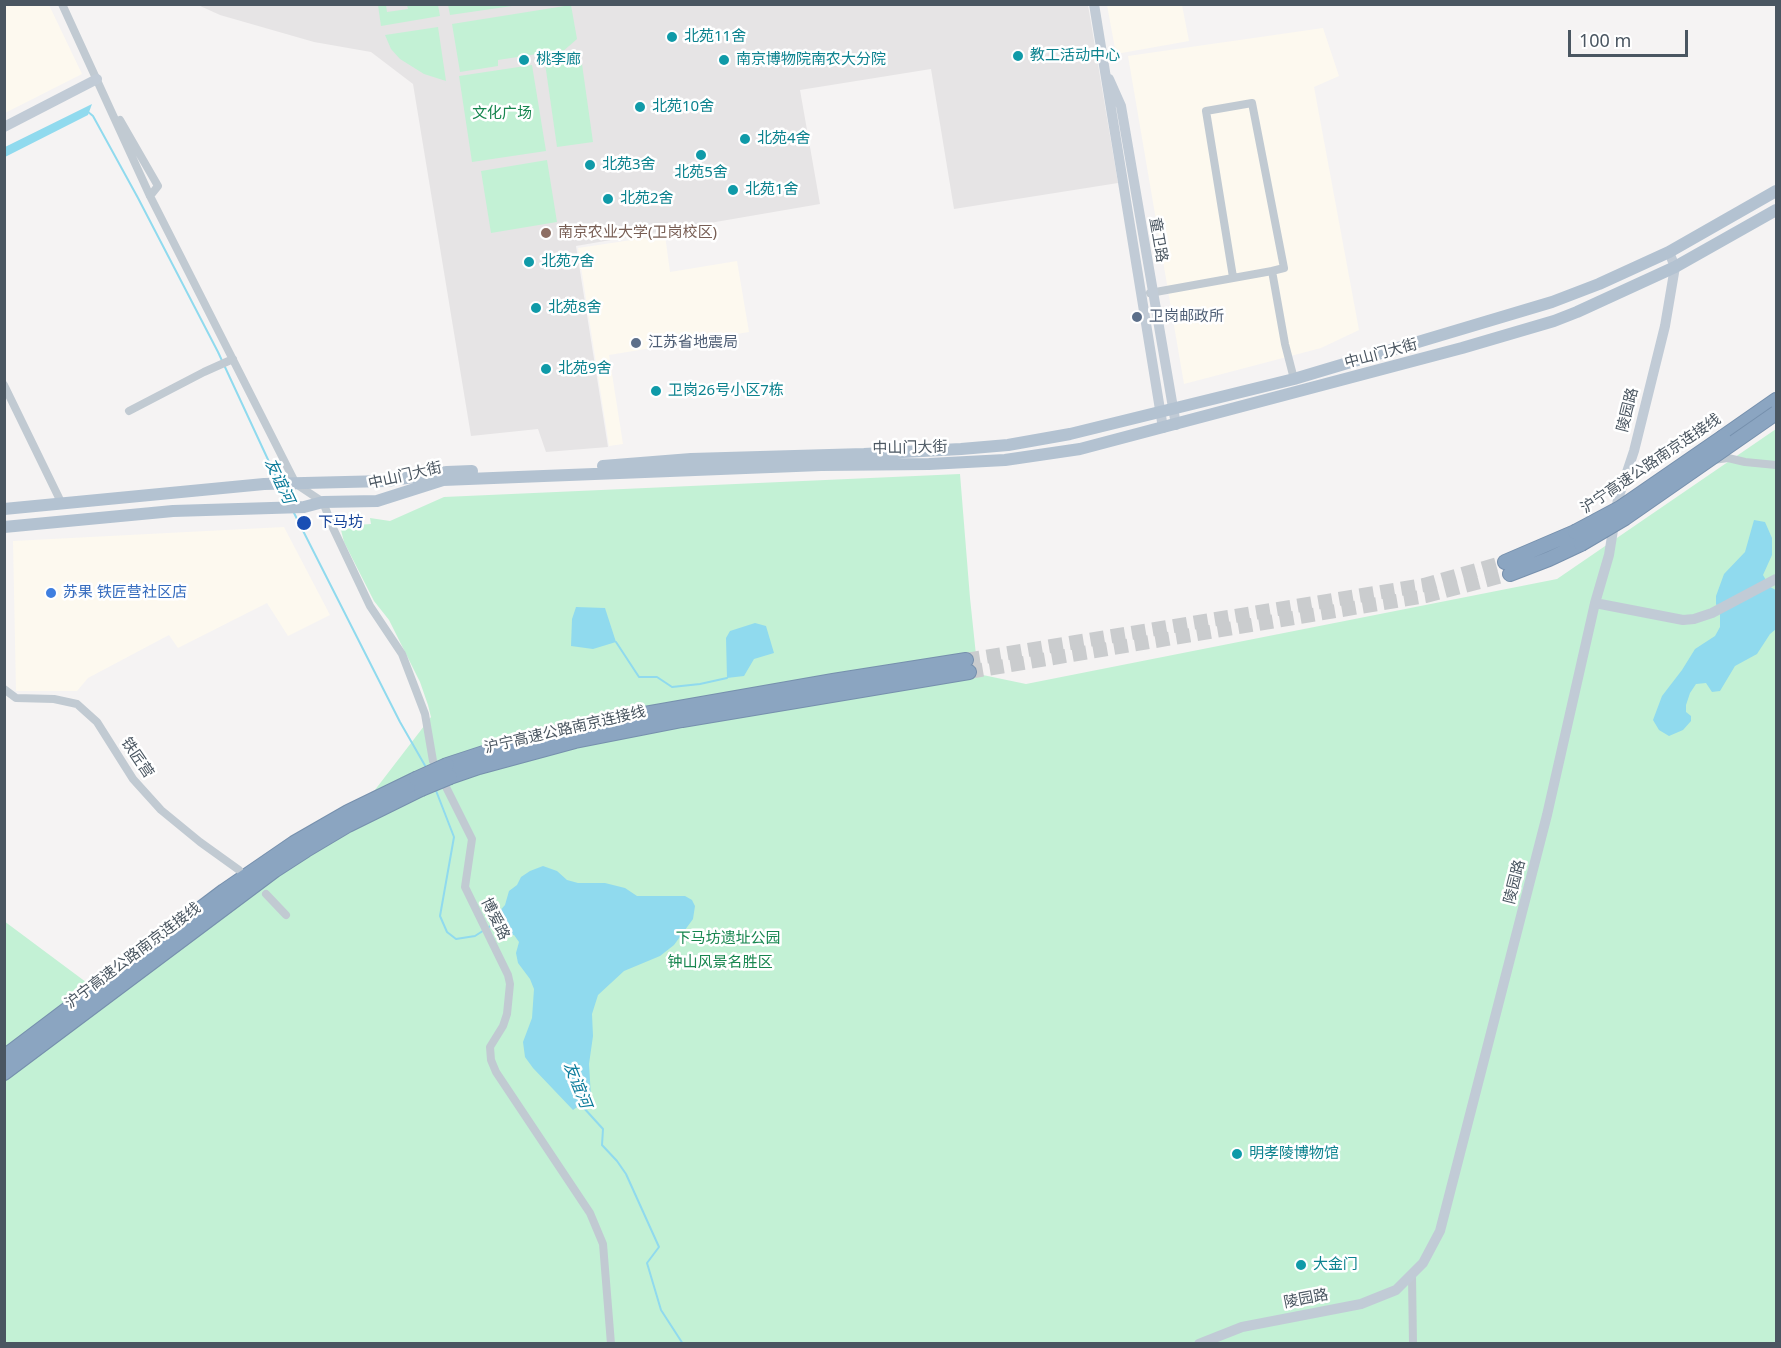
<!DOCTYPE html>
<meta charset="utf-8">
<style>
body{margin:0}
#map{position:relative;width:1781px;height:1348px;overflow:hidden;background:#f5f3f3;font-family:"Noto Sans",sans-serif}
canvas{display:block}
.frame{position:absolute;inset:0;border:6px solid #4a5661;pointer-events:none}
.scale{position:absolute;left:1568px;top:30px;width:120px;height:27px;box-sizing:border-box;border:3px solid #4a5661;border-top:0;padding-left:8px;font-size:18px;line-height:21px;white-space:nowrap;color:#4a5661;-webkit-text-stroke:4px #fff;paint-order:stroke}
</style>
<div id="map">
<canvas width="1781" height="1348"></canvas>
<div class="frame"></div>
<div class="scale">100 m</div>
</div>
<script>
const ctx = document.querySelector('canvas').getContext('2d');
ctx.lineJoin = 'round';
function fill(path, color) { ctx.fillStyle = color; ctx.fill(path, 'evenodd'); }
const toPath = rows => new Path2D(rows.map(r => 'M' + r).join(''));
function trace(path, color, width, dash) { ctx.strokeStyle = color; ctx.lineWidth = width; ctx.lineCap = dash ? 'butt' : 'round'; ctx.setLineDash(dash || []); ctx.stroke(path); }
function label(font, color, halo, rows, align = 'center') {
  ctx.font = font + ' "Noto Sans","Noto Sans SC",sans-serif'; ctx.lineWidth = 5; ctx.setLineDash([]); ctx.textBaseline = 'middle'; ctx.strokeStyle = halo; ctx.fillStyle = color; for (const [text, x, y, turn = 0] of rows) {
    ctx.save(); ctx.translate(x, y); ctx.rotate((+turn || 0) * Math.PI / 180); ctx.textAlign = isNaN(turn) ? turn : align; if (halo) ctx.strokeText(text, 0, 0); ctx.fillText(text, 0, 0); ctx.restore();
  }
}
fill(toPath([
 [5,4,49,5,82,74,5,113],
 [1107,5,1182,5,1189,41,1116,54],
 [1323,28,1339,76,1314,87,1359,330,1321,348,1184,384,1128,56],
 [665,235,670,272,737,261,749,332,609,355,623,444,609,446,578,248],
 [284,527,330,615,288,636,267,603,178,648,169,635,88,678,77,691,16,691,13,541]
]), '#fdf9ef');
fill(toPath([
 [198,5,1088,5,1118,183,954,209,931,69,800,90,820,204,576,246,608,447,546,452,538,429,471,436,413,84,371,52,314,42,220,15]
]), '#e6e4e5');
fill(toPath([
 [378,5,386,5,387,12,408,9,407,5,438,5,440,16,381,26],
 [448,5,448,4,519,5,450,15],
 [571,5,577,39,561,53,551,57,550,52,498,60,498,66,460,72,452,24],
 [438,27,446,81,424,74,400,59,391,49,385,35],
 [572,59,573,65,582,64,593,142,557,147,545,63],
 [532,65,546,151,472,162,459,76],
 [547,160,557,222,491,233,481,171],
 [1776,429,1776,1343,5,1343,4,921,106,997,348,825,431,717,428,705,420,682,389,620,374,601,344,542,340,526,371,524,370,518,390,521,444,497,960,474,970,598,978,674,1026,684,1557,579]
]), '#c3f1d5');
fill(toPath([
 [92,104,88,115,5,157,5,147],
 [1754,520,1765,522,1772,538,1772,555,1763,575,1770,587,1776,590,1776,629,1770,634,1757,654,1735,666,1720,691,1712,692,1706,683,1696,684,1690,693,1686,705,1686,712,1691,716,1691,721,1683,730,1669,736,1659,730,1653,720,1662,696,1682,670,1695,649,1715,636,1720,627,1720,614,1716,604,1716,596,1724,574,1745,552],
 [576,607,605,608,616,642,593,649,571,646,572,619],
 [755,623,766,626,774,653,754,659,744,676,727,678,726,638,730,631],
 [543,866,557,871,567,880,578,883,605,883,625,888,637,896,685,896,692,900,695,906,693,919,674,945,660,956,624,971,598,995,592,1014,593,1036,589,1064,591,1097,573,1110,533,1068,525,1057,523,1042,532,1018,534,989,530,979,518,963,516,953,519,942,514,935,496,933,491,921,505,905,509,891,517,885,521,877,530,871]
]), '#90daee');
trace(toPath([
 [87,111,93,116,138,198,218,352,277,479],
 [282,489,289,503],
 [293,511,400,722,427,769],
 [616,642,639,677,657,677,672,687,700,684,727,678],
 [435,788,454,837,440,916,447,932,456,939,475,936,492,925],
 [581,1101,583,1107,603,1129,602,1145,617,1161,626,1174,659,1247,647,1263,661,1310,683,1344]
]), '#90daee', 2);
trace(toPath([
 [966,660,1424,585,1505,562],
 [969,672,1426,596,1510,574]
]), '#caccce', 14, [14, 7]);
const highway = toPath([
 [1723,437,1776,400],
 [1505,562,1575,532],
 [1510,574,1549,559,1581,544],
 [447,765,514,743,622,718,833,681,966,660],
 [450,777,479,767,575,741,682,720,969,672],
 [4,1057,224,891,294,843,348,812,416,779],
 [4,1073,275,870,306,850,348,825,421,789]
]);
trace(highway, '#7690ad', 16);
trace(toPath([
 [62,4,150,196,296,484,323,502,333,528,370,606,402,654,425,714,433,761,472,839,465,887,508,975,510,984,507,1014,503,1026,490,1047,491,1060,496,1072,590,1213,603,1244,611,1344],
 [120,120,158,186,150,196],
 [1233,277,1206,111,1252,103,1284,268,1272,271,1285,344,1294,379],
 [1150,293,1272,271],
 [4,385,61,502],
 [129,411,204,372,233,359],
 [1713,460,1728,458,1745,462,1776,465],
 [4,689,16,698,54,699,77,704,97,722,133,779,161,810,200,842,239,870],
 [266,894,286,915],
 [1412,1276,1413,1344]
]), '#c1cad2', 8);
trace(toPath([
 [1094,4,1163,428],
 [1109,79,1121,106,1176,425],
 [4,127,97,79],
 [1595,603,1683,620,1694,619,1712,613,1776,579],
 [1199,1344,1242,1327,1361,1304,1396,1290,1423,1263,1440,1231,1547,815,1595,603,1609,555,1618,499,1634,451,1665,326,1675,267,1669,252]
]), '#c1cbd6', 10);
trace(toPath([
 [603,466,691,459,864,454,961,449,1008,445,1070,434,1294,379,1552,302,1599,284,1669,252,1776,191],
 [4,509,264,484,386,481,447,472,472,471],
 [4,527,173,511,304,507,323,502,377,501,443,480,821,465,929,464,1005,460,1080,449,1462,348,1554,321,1577,312,1675,267,1776,210]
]), '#b3c2d1', 12);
trace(highway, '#8ba5c1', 14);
const highwayBridge = toPath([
 [1575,532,1620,508,1723,437],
 [1581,544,1625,518,1776,413],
 [416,779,447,765],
 [421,789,450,777]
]);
trace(highwayBridge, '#7690ad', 16, []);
trace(highwayBridge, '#8ba5c1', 14);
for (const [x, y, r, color] of [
 [672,37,6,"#0f9aa8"],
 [1018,56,6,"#0f9aa8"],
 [524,60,6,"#0f9aa8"],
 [724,60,6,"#0f9aa8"],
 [640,107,6,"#0f9aa8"],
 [745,139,6,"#0f9aa8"],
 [701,155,6,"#0f9aa8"],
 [590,165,6,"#0f9aa8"],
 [733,190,6,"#0f9aa8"],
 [608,199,6,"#0f9aa8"],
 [546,233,6,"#8d6e63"],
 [529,262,6,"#0f9aa8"],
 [536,308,6,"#0f9aa8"],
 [1137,317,6,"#5c6f8a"],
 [636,343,6,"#5c6f8a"],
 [546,369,6,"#0f9aa8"],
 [656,391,6,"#0f9aa8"],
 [304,523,8,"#1a4fb4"],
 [51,593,6,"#3f7fe0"],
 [1237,1154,6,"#0f9aa8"],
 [1301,1265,6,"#0f9aa8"]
]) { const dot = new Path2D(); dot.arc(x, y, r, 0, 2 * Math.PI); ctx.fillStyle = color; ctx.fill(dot); trace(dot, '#fff', 2); }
label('15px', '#0d838f', '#fff', [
 ["北苑11舍",684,37],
 ["教工活动中心",1030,56],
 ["桃李廊",536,60],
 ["南京博物院南农大分院",736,60],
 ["北苑10舍",652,107],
 ["北苑4舍",757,139],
 ["北苑3舍",602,165],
 ["北苑5舍",701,173,"center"],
 ["北苑1舍",745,190],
 ["北苑2舍",620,199],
 ["北苑7舍",541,262],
 ["北苑8舍",548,308],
 ["北苑9舍",558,369],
 ["卫岗26号小区7栋",668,391],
 ["明孝陵博物馆",1249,1154],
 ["大金门",1313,1265]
], 'left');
label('15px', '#17864f', '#fff', [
 ["文化广场",502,114],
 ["下马坊遗址公园",728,939],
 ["钟山风景名胜区",720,963]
]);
label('15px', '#785e54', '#fff', [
 ["南京农业大学(卫岗校区)",558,233]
], 'left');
label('15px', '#4a5661', '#fff', [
 ["童卫路",1158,240,80],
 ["中山门大街",1381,354,-15],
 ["陵园路",1628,410,-76],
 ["中山门大街",910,448,-1],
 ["沪宁高速公路南京连接线",1651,464,-34],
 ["中山门大街",405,476,-13],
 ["沪宁高速公路南京连接线",565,730,-13],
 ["铁匠营",137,758,56],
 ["陵园路",1515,882,-76],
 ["博爱路",495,919,64],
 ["沪宁高速公路南京连接线",133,956,-37],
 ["陵园路",1306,1299,-11]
]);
label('15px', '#4e5e75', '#fff', [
 ["卫岗邮政所",1149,317],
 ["江苏省地震局",648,343]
], 'left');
label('15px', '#164399', '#fff', [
 ["下马坊",318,523]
], 'left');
label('15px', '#366cbe', '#fff', [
 ["苏果 铁匠营社区店",63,593]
], 'left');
label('italic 16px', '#0c7c9b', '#fff', [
 ["友谊河",279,481,65],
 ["友谊河",577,1085,68]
]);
</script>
